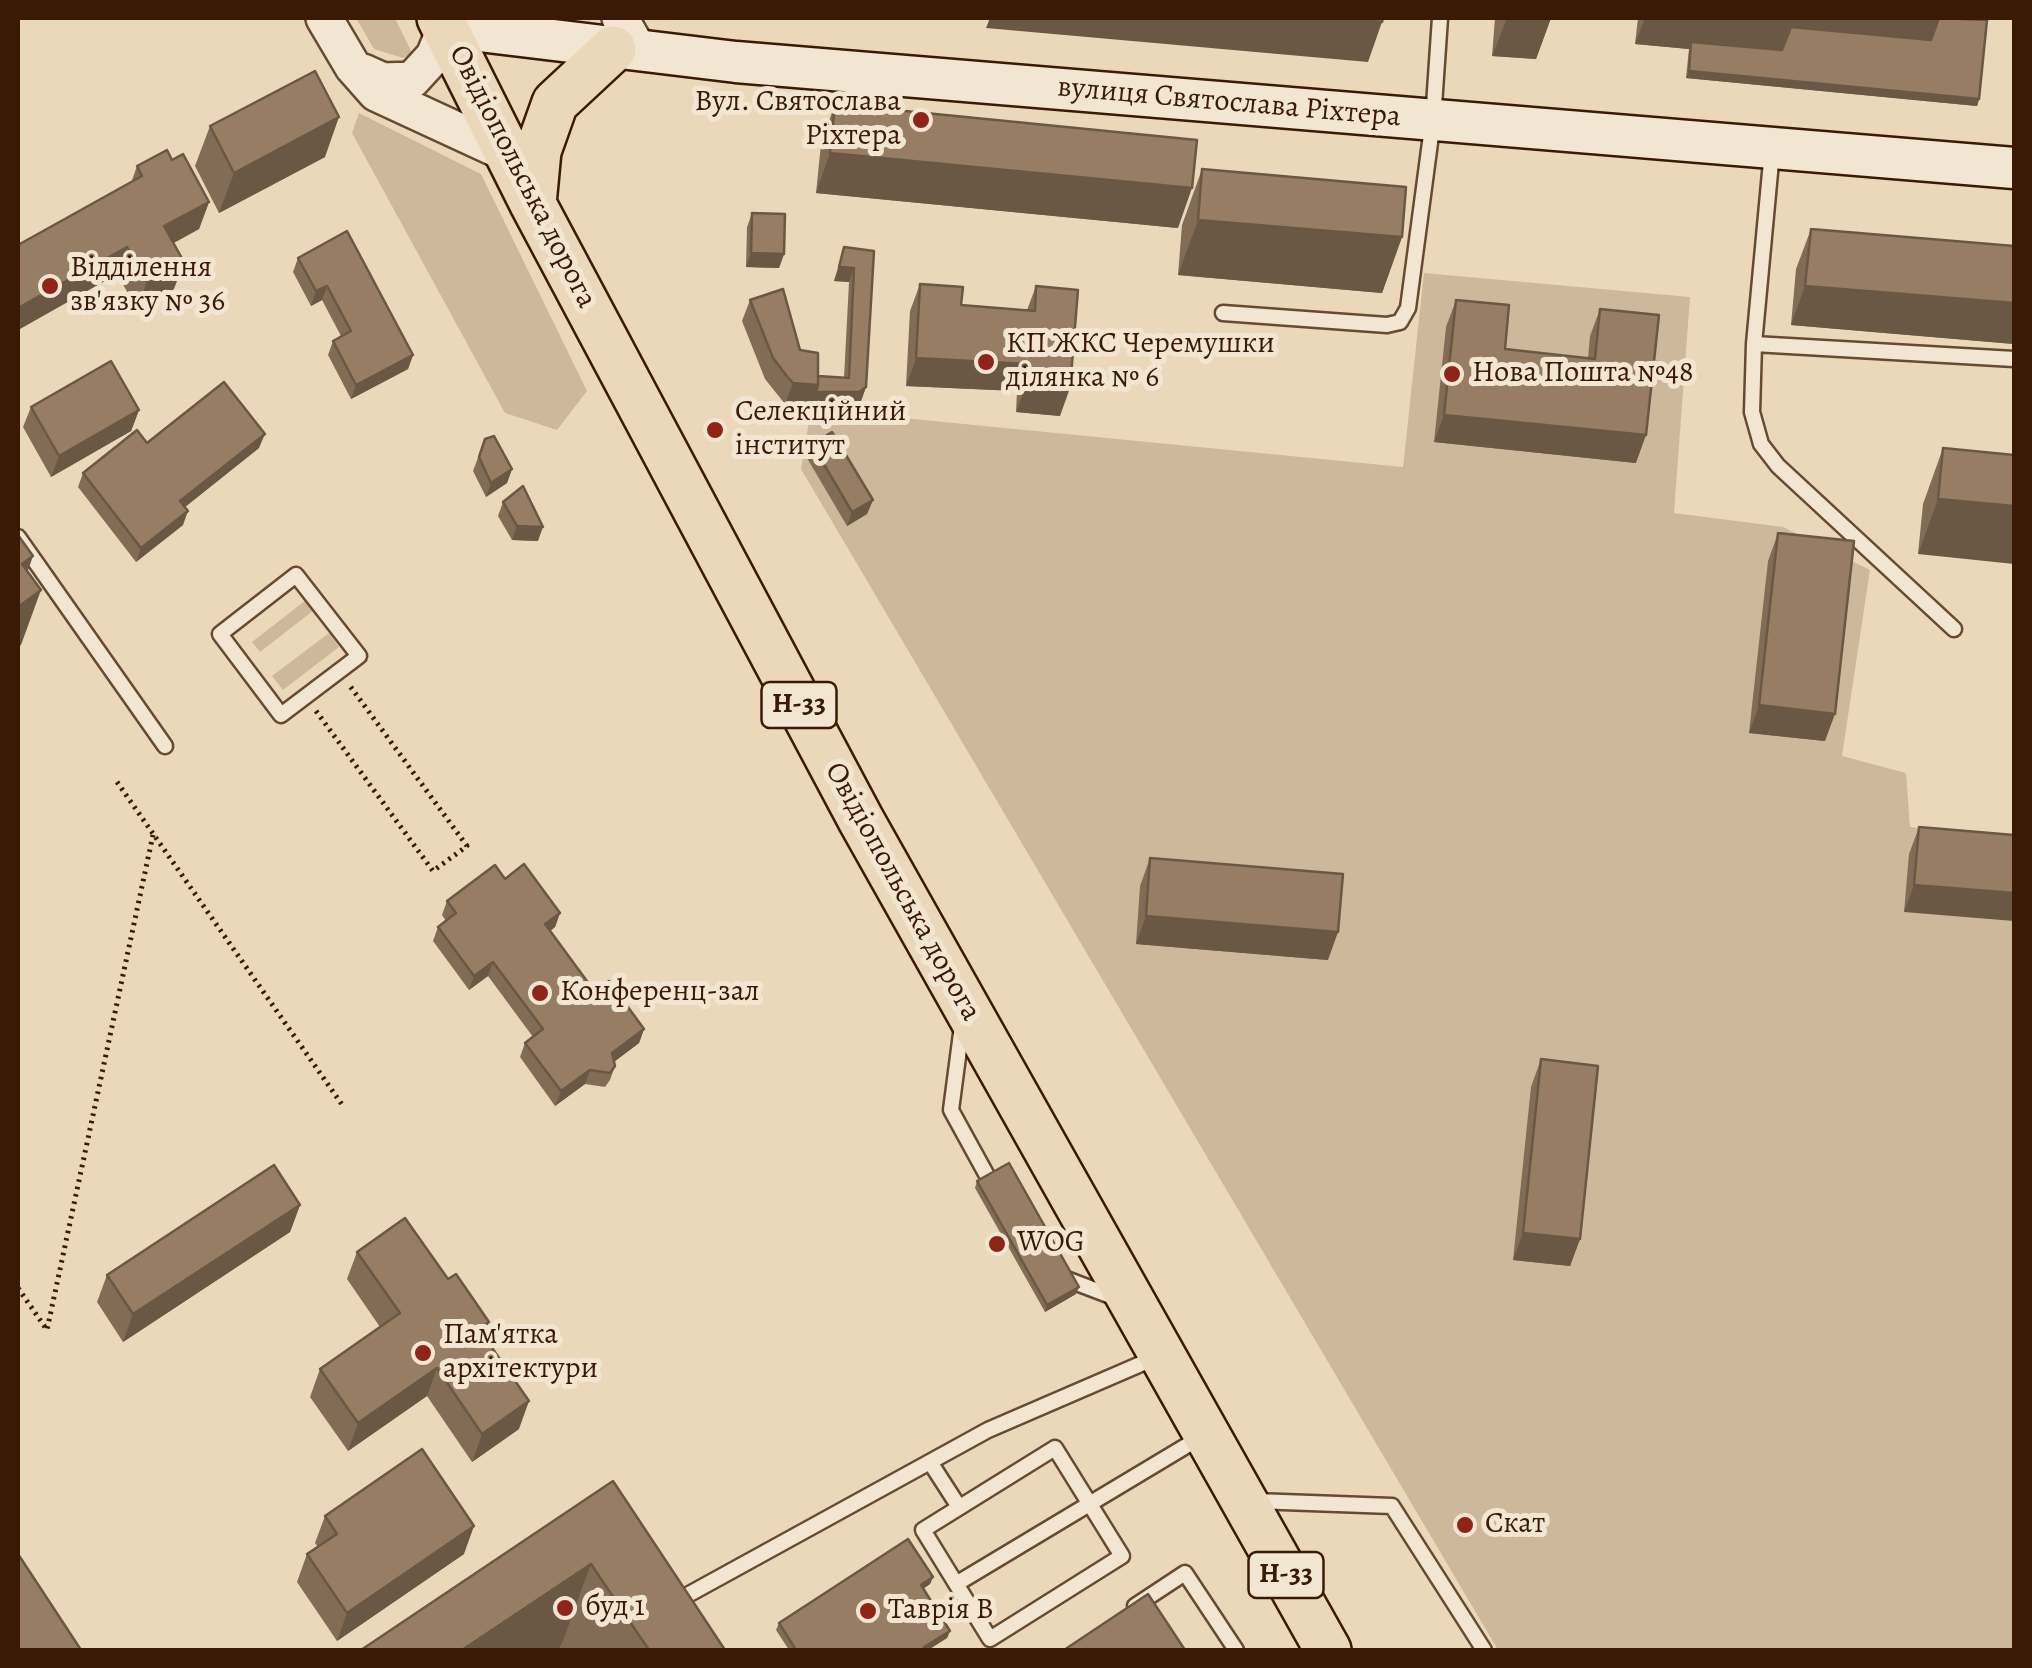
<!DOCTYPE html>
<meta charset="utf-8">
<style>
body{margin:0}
#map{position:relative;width:2032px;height:1668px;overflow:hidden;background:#ebd8ba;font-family:Alegreya,serif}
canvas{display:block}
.frame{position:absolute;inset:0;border:20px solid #3b1a05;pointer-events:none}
</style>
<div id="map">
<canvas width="2032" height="1668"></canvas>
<div class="frame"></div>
</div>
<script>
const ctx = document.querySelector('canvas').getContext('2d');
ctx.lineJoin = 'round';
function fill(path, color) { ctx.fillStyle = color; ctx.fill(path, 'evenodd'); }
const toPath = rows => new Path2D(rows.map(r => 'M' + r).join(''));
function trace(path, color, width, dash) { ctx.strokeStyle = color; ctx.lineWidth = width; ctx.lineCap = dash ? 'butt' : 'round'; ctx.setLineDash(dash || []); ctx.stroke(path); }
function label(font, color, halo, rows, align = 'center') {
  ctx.font = font + ' Alegreya,serif'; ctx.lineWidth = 10; ctx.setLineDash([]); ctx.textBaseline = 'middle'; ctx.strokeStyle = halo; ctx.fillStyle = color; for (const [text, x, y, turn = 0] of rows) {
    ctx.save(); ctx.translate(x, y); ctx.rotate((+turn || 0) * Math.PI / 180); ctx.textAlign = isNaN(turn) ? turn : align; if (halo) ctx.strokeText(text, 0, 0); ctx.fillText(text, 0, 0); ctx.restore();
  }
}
fill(toPath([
 [356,18,395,18,412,53,403,58,374,49],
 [359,113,481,174,587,391,557,430,505,413,352,133],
 [1424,273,1690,297,1674,513,1783,527,1870,570,1842,756,1906,773,1910,827,2014,840,2014,1650,1498,1650,801,469,811,409,1403,467],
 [306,600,314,610,260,652,252,642],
 [329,633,339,647,283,690,272,676]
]), '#cdb89b');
const service = toPath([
 [1772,151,1754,344,1752,412,1761,444,1778,466,1954,629],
 [1223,313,1387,325,1400,322,1408,308,1433,120,1440,18],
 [1754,344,2014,359],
 [18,537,165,746],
 [296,575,359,656,281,715,220,634,296,575],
 [962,1026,951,1110,996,1192],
 [1061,1277,1116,1298],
 [1055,1448,1122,1556,990,1639,923,1530,1055,1448],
 [930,1462,959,1507],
 [1255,1501,1392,1506,1484,1650],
 [956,1584,1201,1437],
 [673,1603,988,1430,1157,1357],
 [1135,1606,1185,1573,1236,1650]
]);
const tertiary = toPath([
 [324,18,353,67,376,93,508,154],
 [620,18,639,51],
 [363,72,383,81,412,80,434,56,446,27]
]);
const secondary = toPath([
 [446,27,736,62,2014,168]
]);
const primary = toPath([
 [440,18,533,204,861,820,1328,1650],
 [533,204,538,151,555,103,613,49]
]);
trace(service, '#674a32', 19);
trace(tertiary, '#674a32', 40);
trace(secondary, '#3b1a05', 45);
trace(primary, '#3b1a05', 50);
trace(toPath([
 [316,711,433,871,467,846,350,686],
 [117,782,343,1106],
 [18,1288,47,1330,153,835]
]), '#3b1a05', 5, [2.5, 5]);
trace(service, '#f2e6d2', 14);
trace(tertiary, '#f2e6d2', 35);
trace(secondary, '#f2e6d2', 40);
trace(primary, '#ebd8ba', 45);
fill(toPath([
 [1495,18,1551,18,1536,59,1492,56],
 [1638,18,1964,18,1979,99,1977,106,1686,78,1689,49,1635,44],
 [835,104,1178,228,816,193,821,144],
 [210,126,325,157,219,213,195,166],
 [172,160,209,202,199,229,173,243,174,289,137,309,117,274,18,330,18,245,131,183,137,166],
 [1202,169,1402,237,1382,293,1178,275,1182,225],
 [752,213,784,254,779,268,746,267,747,227],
 [1811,229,2014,246,2014,344,1791,325,1796,269],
 [844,247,874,251,866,387,861,401,854,407,785,404,765,379,742,321,750,300,800,350,818,376,844,378,849,282,834,281],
 [298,258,413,355,408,369,351,399,328,355,333,341,341,336,322,300,311,306,293,272],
 [920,284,961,305,1027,310,1036,286,1060,416,1016,412,1017,391,906,386,910,311],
 [1456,300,1505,349,1588,358,1590,336,1600,309,1636,463,1434,442,1446,327],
 [31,407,139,410,131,431,51,477,23,427],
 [485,439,512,469,507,483,486,497,473,471],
 [147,443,259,448,185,507,183,525,136,562,78,487,83,473],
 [812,444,873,500,867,514,847,526,807,458],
 [1943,448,2014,455,1918,554,1923,504],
 [503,502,538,541,512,540,498,516],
 [1778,533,1825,741,1749,733,1768,561],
 [1919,827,2014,835,1904,912,1909,854],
 [1150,858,1328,960,1136,944,1140,886],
 [505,879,560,913,555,927,550,931,595,992,644,1029,639,1043,614,1062,615,1066,610,1080,605,1087,585,1084,555,1106,520,1057,525,1043,533,1037,488,976,469,990,433,941,438,927,446,921,442,915,447,901],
 [1541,1059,1580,1239,1570,1266,1513,1260,1531,1087],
 [977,1181,1076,1294,1045,1312,975,1188],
 [300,1205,290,1232,123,1342,97,1302,107,1275],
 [357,1252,484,1336,519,1429,472,1462,427,1396,348,1451,310,1397,320,1369,380,1327,347,1279],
 [613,1481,725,1650,561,1650,560,1649],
 [325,1516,464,1554,337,1641,297,1582,307,1554,318,1547,315,1543],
 [933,1577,930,1584,923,1589,950,1631,947,1638,928,1650,789,1650,776,1630,779,1623]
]), '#826c55');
fill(toPath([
 [990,18,1334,18,1382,22,1368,62,986,28],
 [1507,18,1551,18,1536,59,1492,56],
 [1645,18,1939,18,1928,47,1779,58,1691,42,1689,49,1635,44],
 [1689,71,1979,99,1977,106,1686,78],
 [339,117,325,157,219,213,234,173],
 [830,153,1192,188,1178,228,816,193],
 [209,202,199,229,154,254,164,226],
 [1198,220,1402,237,1382,293,1178,275],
 [127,247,117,274,18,330,18,308],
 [751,253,784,254,779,268,746,267],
 [184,262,174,289,137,309,147,282],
 [839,267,854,268,849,282,834,281],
 [327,286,322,300,311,306,316,291],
 [1805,286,2014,303,2014,344,1791,325],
 [413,355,408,369,351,399,356,385],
 [916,358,1027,364,1017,391,906,386],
 [793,383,866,387,861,401,854,407,785,404],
 [1026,385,1070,388,1060,416,1016,412],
 [139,410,131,431,51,477,59,456],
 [1444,415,1646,435,1636,463,1434,442],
 [265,434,259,448,175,515,180,501],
 [512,469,507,483,486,497,491,483],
 [1938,499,2014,506,2014,564,1918,554],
 [873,500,867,514,847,526,852,512],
 [188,511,183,525,136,562,141,548],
 [517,526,543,527,538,541,512,540],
 [33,556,18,599,22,564],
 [41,590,21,645,18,647,18,607],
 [1759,705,1835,714,1825,741,1749,733],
 [1914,885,2014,893,2014,921,1904,912],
 [560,913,555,927,540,939,545,924],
 [1146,916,1338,932,1328,960,1136,944],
 [493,962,488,976,469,990,474,976],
 [644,1029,639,1043,607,1067,612,1053],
 [590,1070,585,1084,555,1106,561,1091],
 [300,1205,290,1232,123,1342,133,1314],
 [1523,1233,1580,1239,1570,1266,1513,1260],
 [1079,1287,1076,1294,1045,1312,1047,1305],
 [489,1322,479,1349,479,1329],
 [437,1368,427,1396,348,1451,358,1423],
 [529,1401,519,1429,472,1462,482,1434],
 [474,1526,464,1554,337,1641,347,1613],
 [591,1564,560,1649,558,1650,462,1650],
 [933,1577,930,1584,918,1592,921,1585],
 [950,1631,947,1638,928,1650,923,1650,924,1647]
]), '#6a5845');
const building = toPath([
 [1334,18,1383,18,1382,22,1334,18],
 [1939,18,1987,20,1979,99,1689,71,1691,42,1782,50,1791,27,1931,40,1939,18],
 [315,71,339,117,234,173,210,126,315,71],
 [835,104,1197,140,1192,188,830,153,835,104],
 [167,150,172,160,183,154,209,202,164,226,184,262,147,282,127,247,18,308,18,245,142,176,137,166,167,150],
 [1202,169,1406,187,1402,237,1198,220,1202,169],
 [752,213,785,214,784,254,751,253,752,213],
 [1811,229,2014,246,2014,303,1805,286,1811,229],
 [347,231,413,355,356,385,333,341,351,331,327,286,316,291,298,258,347,231],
 [844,247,874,251,866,387,859,392,816,392,818,385,818,376,849,378,854,268,839,267,844,247],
 [920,284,963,287,961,305,1035,311,1036,286,1078,290,1070,388,1026,385,1027,364,916,358,920,284],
 [783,289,800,350,818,353,818,385,793,383,786,375,773,358,750,300,783,289],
 [1456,300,1509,305,1505,349,1595,359,1600,309,1659,315,1646,435,1444,415,1456,300],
 [111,361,139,410,59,456,31,407,111,361],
 [224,382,265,434,180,501,188,511,141,548,83,473,137,430,147,443,224,382],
 [832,432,873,500,852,512,812,444,832,432],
 [494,436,512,469,491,483,479,457,485,439,494,436],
 [1943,448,2014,455,2014,506,1938,499,1943,448],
 [523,486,543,527,517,526,503,502,523,486],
 [1778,533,1854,541,1835,714,1759,705,1778,533],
 [18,535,33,556,22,564,41,590,18,607,18,535],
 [1919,827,2014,835,2014,893,1914,885,1919,827],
 [1150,858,1343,874,1338,932,1146,916,1150,858],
 [524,864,560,913,545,924,595,992,609,981,644,1029,612,1053,615,1066,610,1073,590,1070,561,1091,525,1043,543,1029,493,962,474,976,438,927,456,913,447,901,495,865,505,879,524,864],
 [1541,1059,1598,1066,1580,1239,1523,1233,1541,1059],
 [1009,1163,1079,1287,1047,1305,977,1181,1009,1163],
 [274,1165,300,1205,133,1314,107,1275,274,1165],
 [405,1218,448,1279,456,1274,489,1322,479,1329,529,1401,482,1434,437,1368,358,1423,320,1369,400,1313,357,1252,405,1218],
 [422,1449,474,1526,347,1613,307,1554,337,1534,325,1516,422,1449],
 [613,1481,725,1650,649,1650,591,1564,462,1650,361,1650,613,1481],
 [908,1539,933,1577,921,1585,950,1631,924,1647,926,1650,796,1650,779,1623,908,1539],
 [18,1554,81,1650,18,1650,18,1554],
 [1148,1594,1185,1650,1064,1650,1148,1594]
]);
fill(building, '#977d63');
trace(building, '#6a5845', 2.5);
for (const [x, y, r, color] of [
 [921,120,10,"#8f2418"],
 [50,286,10,"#8f2418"],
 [986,362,10,"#8f2418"],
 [1452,374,10,"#8f2418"],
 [715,430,10,"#8f2418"],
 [540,993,10,"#8f2418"],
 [997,1244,10,"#8f2418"],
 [423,1353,10,"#8f2418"],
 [1465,1525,10,"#8f2418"],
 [565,1608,10,"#8f2418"],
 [868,1611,10,"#8f2418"]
]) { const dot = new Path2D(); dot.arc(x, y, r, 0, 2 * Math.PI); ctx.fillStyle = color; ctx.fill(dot); trace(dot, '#f2e6d2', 4); }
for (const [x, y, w] of [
 [799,705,75],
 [1286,1575,75]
]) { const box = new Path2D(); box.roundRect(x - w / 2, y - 23, w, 46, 8); ctx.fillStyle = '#f2e6d2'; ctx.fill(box); trace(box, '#3b1a05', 2.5); }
label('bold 28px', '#3b1a05', null, [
 ["Н-33",799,705],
 ["Н-33",1286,1575]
]);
label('30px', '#3b1a05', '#f2e6d2', [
 ["Вул. Святослава",901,103,"right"],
 ["Ріхтера",901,137,"right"],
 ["Відділення",70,269],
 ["зв'язку № 36",70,303],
 ["КП ЖКС Черемушки",1006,345],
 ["ділянка № 6",1006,379],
 ["Нова Пошта №48",1472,374],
 ["Селекційний",735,413],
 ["інститут",735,447],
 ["Конференц-зал",560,993],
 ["WOG",1017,1244],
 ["Пам'ятка",443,1336],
 ["архітектури",443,1370],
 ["Скат",1485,1525],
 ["буд 1",585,1608],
 ["Таврія В",888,1611]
], 'left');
label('30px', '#3b1a05', '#f2e6d2', [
 ["вулиця Святослава Ріхтера",1229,103,5],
 ["Овідіопольська дорога",522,177,63],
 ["Овідіопольська дорога",902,892,61]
]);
</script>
